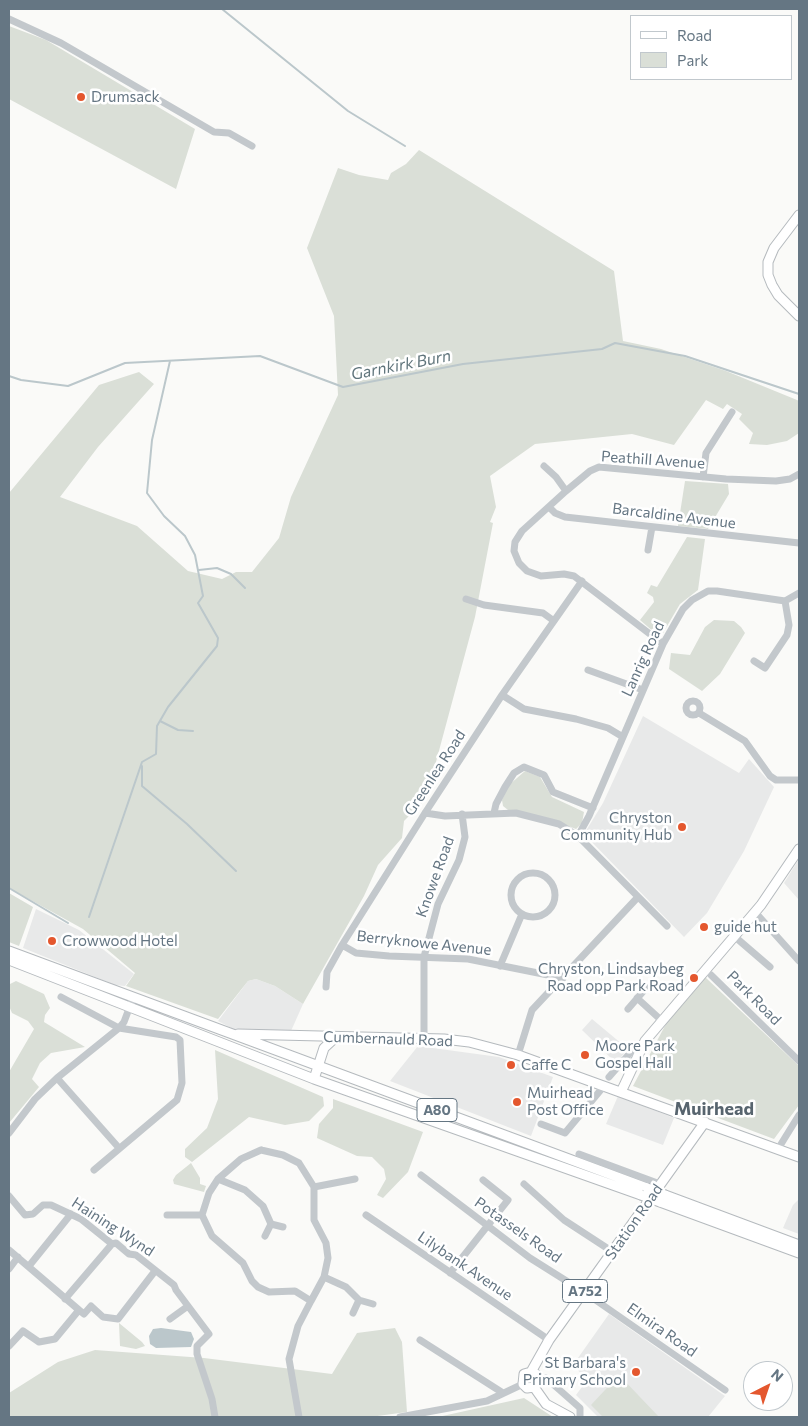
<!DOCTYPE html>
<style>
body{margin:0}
#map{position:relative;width:808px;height:1426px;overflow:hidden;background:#fafaf8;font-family:Commissioner,sans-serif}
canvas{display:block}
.frame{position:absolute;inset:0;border:10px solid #657683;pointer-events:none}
.legend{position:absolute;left:630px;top:15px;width:162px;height:65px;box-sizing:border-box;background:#fff;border:1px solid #c1c8cd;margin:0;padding:6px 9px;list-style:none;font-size:15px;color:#657683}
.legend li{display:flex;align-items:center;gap:10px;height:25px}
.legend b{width:25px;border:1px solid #c1c8cd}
.north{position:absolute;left:743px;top:1361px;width:50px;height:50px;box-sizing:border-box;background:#fff;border:1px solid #c1c8cd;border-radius:50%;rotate:41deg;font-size:14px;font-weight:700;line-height:20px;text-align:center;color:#657683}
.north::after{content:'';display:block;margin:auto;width:18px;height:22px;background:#e4572e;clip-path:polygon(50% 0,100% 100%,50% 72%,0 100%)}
</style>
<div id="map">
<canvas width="808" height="1426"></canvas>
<div class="frame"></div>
<ul class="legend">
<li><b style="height:6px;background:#fff"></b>Road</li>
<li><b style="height:14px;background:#dadfd7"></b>Park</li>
</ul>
<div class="north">N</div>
</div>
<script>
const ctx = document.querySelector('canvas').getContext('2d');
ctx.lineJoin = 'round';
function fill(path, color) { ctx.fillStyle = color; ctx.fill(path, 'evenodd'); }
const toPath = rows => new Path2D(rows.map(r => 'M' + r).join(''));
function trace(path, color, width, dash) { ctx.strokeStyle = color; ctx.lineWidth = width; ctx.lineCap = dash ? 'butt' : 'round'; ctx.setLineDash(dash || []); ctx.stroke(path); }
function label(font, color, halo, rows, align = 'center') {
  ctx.font = font + ' Commissioner,sans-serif'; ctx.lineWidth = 5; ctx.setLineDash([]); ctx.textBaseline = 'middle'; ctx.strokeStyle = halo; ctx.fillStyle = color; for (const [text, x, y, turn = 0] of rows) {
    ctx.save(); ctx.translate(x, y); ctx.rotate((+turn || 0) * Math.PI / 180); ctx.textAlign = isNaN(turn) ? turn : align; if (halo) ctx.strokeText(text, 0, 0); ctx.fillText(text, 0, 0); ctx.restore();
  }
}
fill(toPath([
 [643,716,739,773,749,759,774,787,744,851,707,913,684,937,584,834,603,803],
 [799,859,799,900,784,883],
 [36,909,79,930,134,974,125,986,115,985,23,948],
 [256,979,275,986,303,1004,291,1031,235,1030,218,1021,248,981],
 [592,1019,628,1049,616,1063,582,1030],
 [418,1046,499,1057,553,1077,531,1136,390,1081],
 [618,1096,674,1118,663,1145,606,1124],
 [798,1200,799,1200,799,1234,783,1228,793,1205],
 [609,1314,725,1396,708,1417,598,1417,576,1395,587,1380,573,1365]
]), '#e8e9e9');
fill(toPath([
 [9,26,46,40,195,129,176,189,9,99],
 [419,150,614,271,623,341,661,349,726,371,797,400,799,401,799,433,787,441,767,445,749,444,753,433,739,419,742,414,727,404,723,409,706,400,674,445,632,434,535,444,490,476,496,507,490,522,493,523,475,617,426,799,404,821,402,838,378,865,364,896,303,1004,275,986,256,979,248,981,218,1019,126,986,135,973,83,929,9,888,9,493,99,385,139,372,154,384,98,447,60,497,137,526,188,571,222,579,236,572,252,572,279,538,291,497,338,395,334,316,307,248,338,168,359,175,388,180,391,173,406,164],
 [685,481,728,484,729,494,708,529,678,526],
 [687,537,705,539,698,590,680,604,663,633,655,633,640,620,654,602,653,597,647,593,651,585,657,587],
 [714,620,734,621,741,627,745,633,720,674,702,691,669,669,671,653,690,655,705,627],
 [525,771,540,777,552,797,584,812,582,823,576,829,558,822,508,810,503,806,502,800,509,785],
 [9,893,33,907,19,946,9,942],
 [705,977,799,1066,799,1105,774,1139,633,1086,667,1022],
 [16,981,44,994,50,1008,45,1015,44,1022,85,1047,51,1053,40,1063,32,1079,39,1087,9,1123,9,1072,34,1029,28,1021,12,1013,9,1006,9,989,10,984],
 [215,1050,323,1097,324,1106,309,1121,285,1125,249,1117,192,1162,185,1157,185,1149,207,1128,218,1099],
 [333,1099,423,1132,408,1172,383,1198,377,1195,386,1179,384,1169,372,1157,357,1156,317,1138,319,1124,333,1108],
 [191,1163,200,1178,200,1184,206,1186,204,1192,174,1184,173,1180,176,1175],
 [119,1323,142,1342,145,1346,136,1349,120,1346],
 [395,1328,402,1342,407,1412,370,1417,9,1417,9,1393,58,1362,95,1350,204,1358,332,1374,357,1333],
 [619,1375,659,1417,603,1417,591,1405],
 [524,1398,553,1417,438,1417]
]), '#dadfd7');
fill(toPath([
 [161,1328,191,1332,194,1339,191,1347,156,1348,150,1344,149,1336,153,1329]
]), '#bbc7cb');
trace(toPath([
 [222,9,348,111,405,146],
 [9,376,21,380,68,386,125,363,260,356,343,387,463,364,602,349,615,343,685,356,799,394],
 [199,570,217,568,231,574,245,588],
 [160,721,178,730,193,731],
 [142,766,142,786,187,824,236,871],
 [9,888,68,923],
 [89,917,142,762,156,754,157,726,168,707,217,646,218,638,198,603,203,596,195,555,185,536,164,516,147,493,152,440,170,361]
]), '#bbc7cb', 2);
const major = toPath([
 [799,215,774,248,768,262,768,275,772,285,778,295,799,316],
 [9,951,647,1188],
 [9,960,314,1079,641,1195],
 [238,1034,444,1039,469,1042,518,1055,799,1157],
 [314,1079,324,1048,336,1037],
 [621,1092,645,1041,761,905,799,849],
 [665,1195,799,1245],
 [660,1202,799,1253],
 [531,1372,536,1374,538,1379,534,1387],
 [534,1387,527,1388,523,1384,524,1374,531,1372,549,1340,705,1122],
 [534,1387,546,1404,570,1417]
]);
trace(major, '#b5babe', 11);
trace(toPath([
 [9,19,61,43,214,132,229,133,252,146],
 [544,466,556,477,566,491],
 [703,477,706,453,732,412],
 [549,507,555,513,565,517,799,543],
 [648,550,652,527],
 [466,599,484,605,543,613,554,621],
 [663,644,574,576,564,574,541,576,527,571,519,563,514,551,515,542,522,531,566,491,590,471,599,467,726,479,776,481,790,479,799,474],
 [754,661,765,668,787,635,789,625,785,601],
 [588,670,643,690],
 [502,695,524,709,576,719,608,728,623,737],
 '686 708a7 7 0 1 1 14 0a7 7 0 1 1-14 0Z',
 [699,713,745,741,770,776,776,780,799,780],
 [425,813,445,816,516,813,559,824,578,836,667,926],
 [494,813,496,804,505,787,514,773,524,767,544,775,553,792,593,808],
 [578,836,589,816,663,644,683,609,692,600,708,591,717,591,785,601,799,593],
 '511 895a22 22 0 1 1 44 0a22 22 0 1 1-44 0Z',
 [755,912,799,961],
 [734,936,770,967],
 [342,945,356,953,389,956,468,959,563,978],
 [500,966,522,914],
 [711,975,799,1061],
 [326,987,327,972,342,945,425,813,502,695,582,581],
 [61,997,119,1028,176,1037,180,1040,182,1083,177,1100,94,1170],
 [637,998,661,1020],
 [628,1009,647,987],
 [424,1038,424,957,438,904,459,860,465,837,462,814],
 [518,1055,532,1010,638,897],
 [609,1077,630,1053,639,1052],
 [57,1078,119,1148],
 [541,1124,565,1133,604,1086],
 [9,1133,35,1099,57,1078,119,1028,124,1022,133,998],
 [778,1149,799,1115],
 [261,1150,283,1155,299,1163,314,1187,314,1220,326,1243,328,1258,324,1277,311,1301,295,1291,269,1292,258,1287,252,1281,243,1263,212,1236,202,1215,209,1193,218,1179,241,1159,261,1150],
 [579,1154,660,1184],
 [421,1175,530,1258,584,1292,725,1390],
 [218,1179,245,1190,263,1206,271,1224,265,1236],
 [524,1184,564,1220,613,1252],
 [314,1187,355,1179],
 [9,1196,25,1215,33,1214,43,1205,51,1205,81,1219,112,1244,116,1243,129,1254,136,1255,174,1285,176,1290,209,1334,197,1346,197,1354,212,1399,215,1417],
 [167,1215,202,1215],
 [366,1215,549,1340],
 [271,1224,283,1227],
 [9,1250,79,1310],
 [29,1266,71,1214],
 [9,1269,18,1257],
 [450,1273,508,1200,483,1180],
 [324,1277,346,1287,359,1300,353,1313],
 [65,1299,112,1244],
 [359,1300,373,1304],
 [170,1319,188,1306],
 [420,1340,503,1393],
 [9,1346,23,1331,39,1342,55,1339,79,1310,84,1314,91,1306,103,1317,118,1319,155,1271],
 [546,1378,580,1408,580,1417],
 [299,1417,289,1359,298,1326,311,1301],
 [400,1417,487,1401,523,1384]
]), '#c3c8cc', 7);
trace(major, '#fff', 9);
const majorBridge = toPath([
 [647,1188,665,1195],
 [641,1195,660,1202]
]);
trace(majorBridge, '#b5babe', 11, []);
trace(majorBridge, '#fff', 9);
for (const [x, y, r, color] of [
 [81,97,5,"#e4572e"],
 [682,827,5,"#e4572e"],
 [704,927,5,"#e4572e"],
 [52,941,5,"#e4572e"],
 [694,978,5,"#e4572e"],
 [585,1055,5,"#e4572e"],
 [511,1065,5,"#e4572e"],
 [517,1102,5,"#e4572e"],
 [636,1372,5,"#e4572e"]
]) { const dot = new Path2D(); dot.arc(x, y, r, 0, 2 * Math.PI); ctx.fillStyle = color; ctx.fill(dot); trace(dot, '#fff', 2); }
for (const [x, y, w] of [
 [437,1110,40],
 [585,1291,45]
]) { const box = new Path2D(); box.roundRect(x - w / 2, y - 11.5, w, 23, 4); ctx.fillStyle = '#fff'; ctx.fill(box); trace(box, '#657683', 1); }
label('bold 14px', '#657683', null, [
 ["A80",437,1110],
 ["A752",585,1291]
]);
label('15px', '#657683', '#fff', [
 ["Drumsack",91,97],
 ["Chryston",672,818,"right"],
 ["Community Hub",672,835,"right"],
 ["guide hut",714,927],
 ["Crowwood Hotel",62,941],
 ["Chryston, Lindsaybeg",684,969,"right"],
 ["Road opp Park Road",684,986,"right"],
 ["Moore Park",595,1046],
 ["Gospel Hall",595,1063],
 ["Caffe C",521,1065],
 ["Muirhead",527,1093],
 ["Post Office",527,1110],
 ["St Barbara's",626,1363,"right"],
 ["Primary School",626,1380,"right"]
], 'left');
label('15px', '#657683', '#fff', [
 ["Peathill Avenue",653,460,4],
 ["Barcaldine Avenue",674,516,7],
 ["Lanrig Road",643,659,-65],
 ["Greenlea Road",435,773,-57],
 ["Knowe Road",435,877,-70],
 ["Berryknowe Avenue",424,943,6],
 ["Park Road",754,998,45],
 ["Cumbernauld Road",388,1039,2],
 ["Station Road",634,1222,-55],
 ["Haining Wynd",113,1227,33],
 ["Potassels Road",518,1230,35],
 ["Lilybank Avenue",465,1266,34],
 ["Elmira Road",662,1330,35]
]);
label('italic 16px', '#60757c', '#fff', [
 ["Garnkirk Burn",401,365,-11]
]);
label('bold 18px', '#57646e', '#fff', [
 ["Muirhead",714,1109]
]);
</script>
